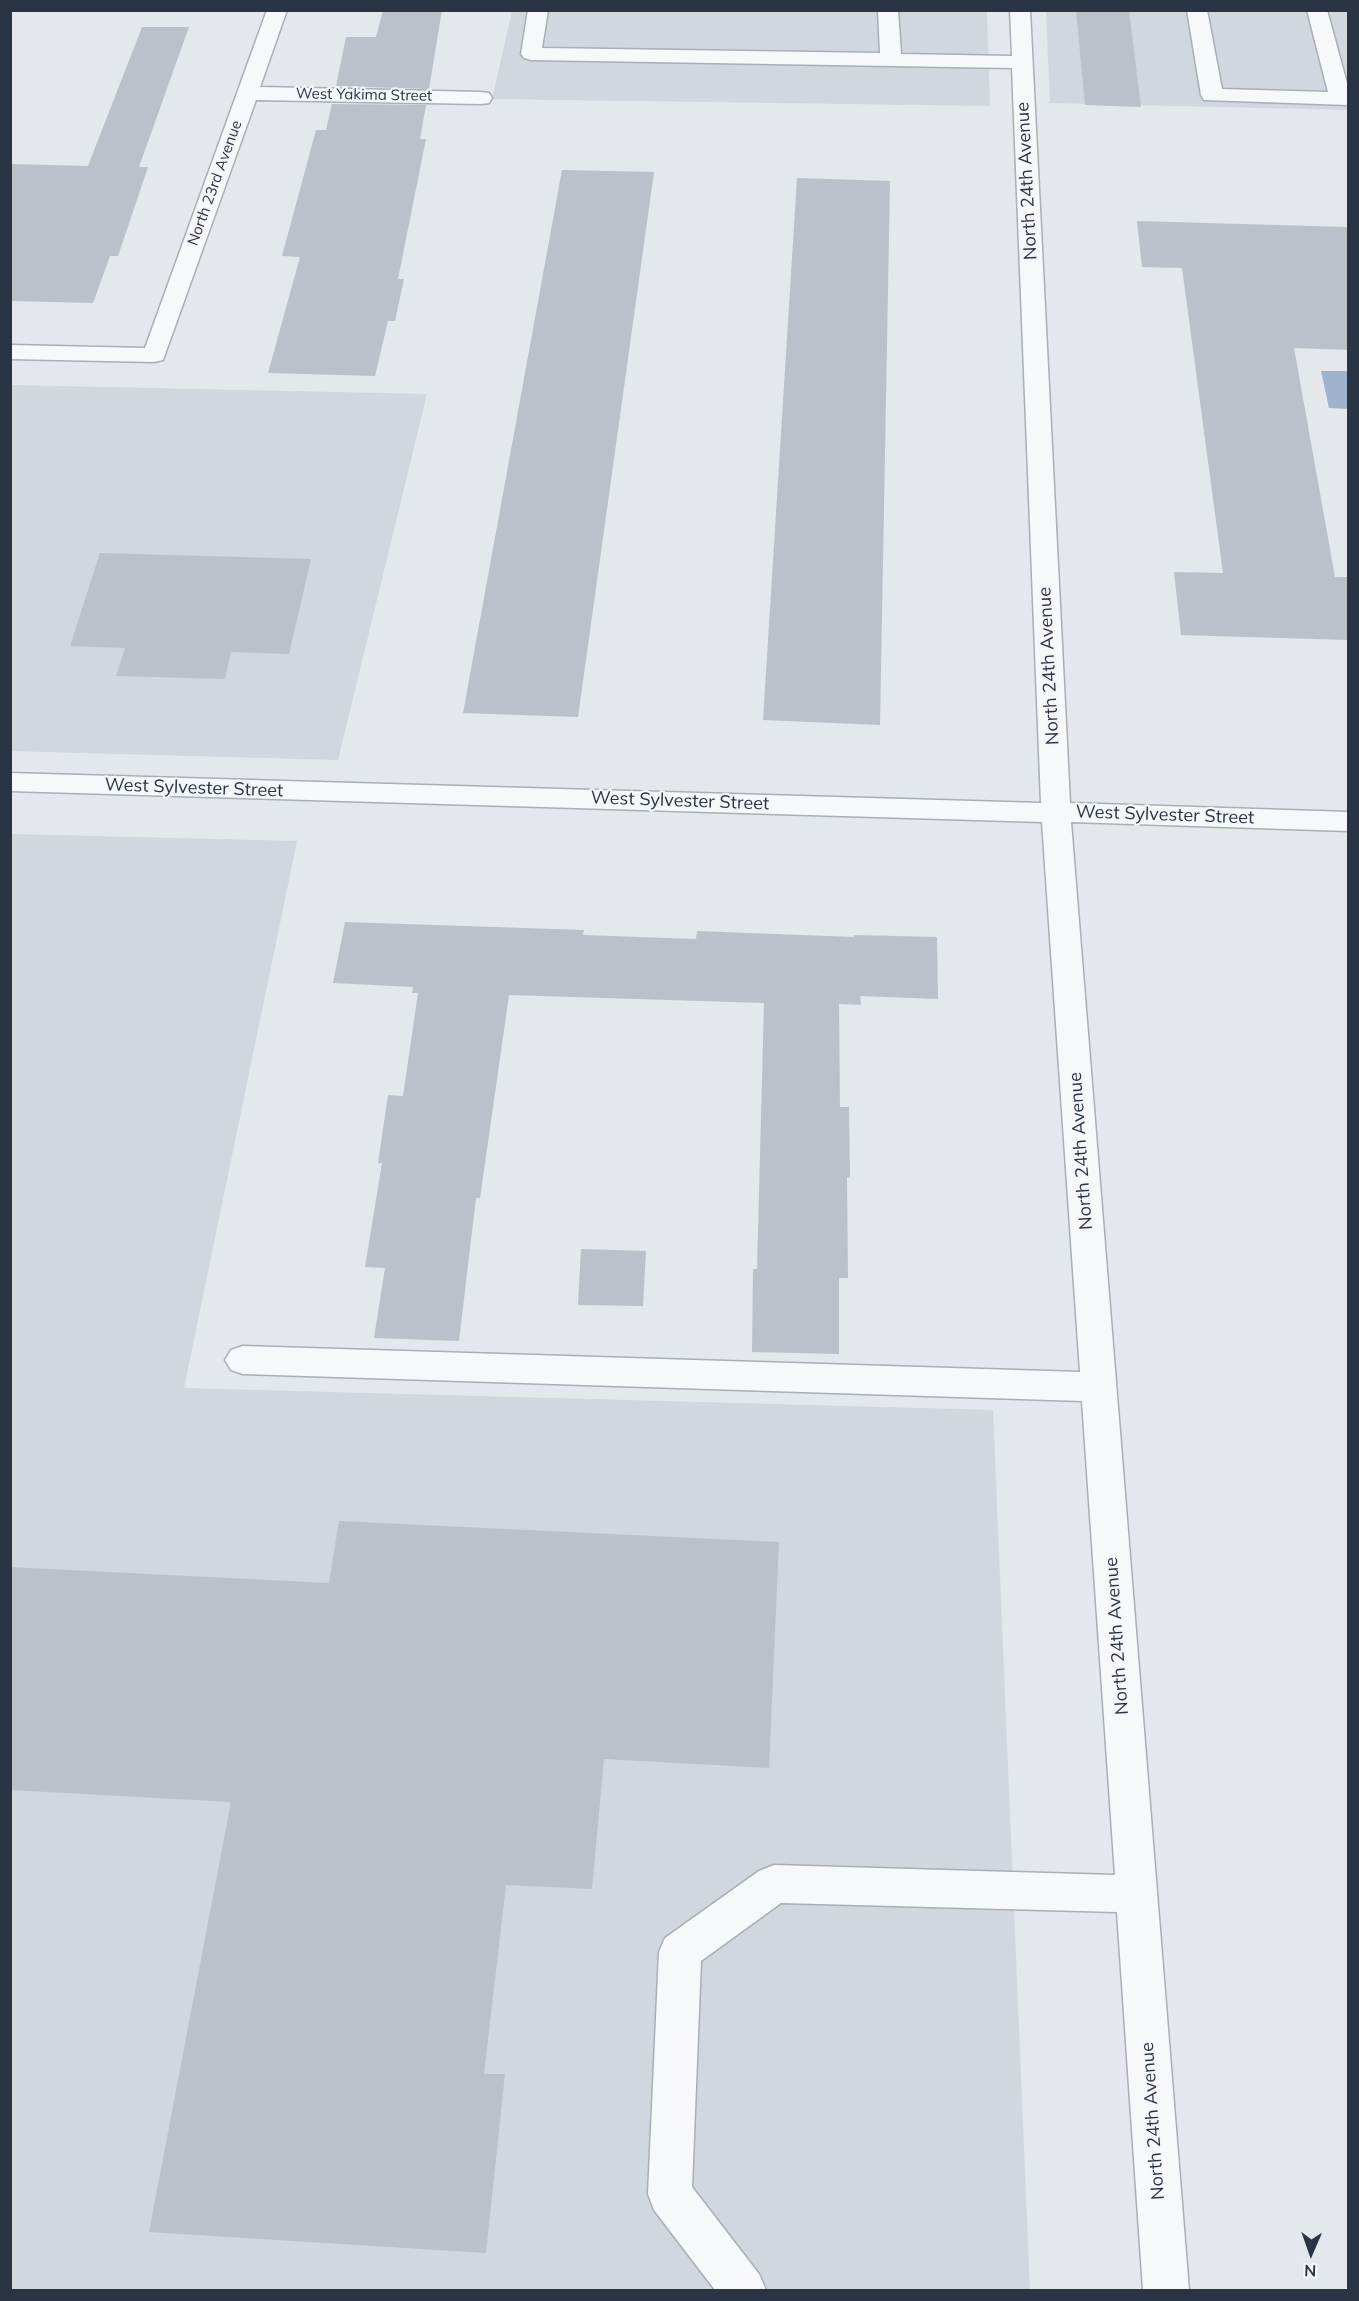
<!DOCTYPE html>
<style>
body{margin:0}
#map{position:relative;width:1359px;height:2301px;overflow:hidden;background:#e4e7ec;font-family:Mulish,sans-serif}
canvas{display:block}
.frame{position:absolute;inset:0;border:12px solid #2b3445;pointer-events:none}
.north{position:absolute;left:1281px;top:2223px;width:60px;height:60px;-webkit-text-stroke:4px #f4f6f9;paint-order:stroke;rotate:182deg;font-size:16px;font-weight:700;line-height:24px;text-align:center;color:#2b3445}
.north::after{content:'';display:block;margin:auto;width:21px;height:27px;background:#2b3445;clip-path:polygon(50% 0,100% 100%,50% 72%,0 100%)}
</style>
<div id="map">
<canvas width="1359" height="2301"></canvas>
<div class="frame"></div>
<div class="north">N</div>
</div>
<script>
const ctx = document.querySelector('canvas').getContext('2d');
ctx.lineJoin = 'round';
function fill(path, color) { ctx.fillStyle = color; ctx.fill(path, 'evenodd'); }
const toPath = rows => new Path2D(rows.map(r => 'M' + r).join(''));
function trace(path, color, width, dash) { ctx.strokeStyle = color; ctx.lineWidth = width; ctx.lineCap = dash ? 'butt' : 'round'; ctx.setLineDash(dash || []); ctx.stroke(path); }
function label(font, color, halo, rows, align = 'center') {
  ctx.font = font + ' Mulish,sans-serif'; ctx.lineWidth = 4.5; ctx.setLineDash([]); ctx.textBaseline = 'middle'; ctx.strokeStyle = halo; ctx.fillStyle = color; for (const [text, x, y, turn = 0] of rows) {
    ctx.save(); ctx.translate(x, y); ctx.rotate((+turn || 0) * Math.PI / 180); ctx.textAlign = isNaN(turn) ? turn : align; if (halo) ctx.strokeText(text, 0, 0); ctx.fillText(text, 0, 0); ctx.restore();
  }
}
fill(toPath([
 [512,11,987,11,990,106,492,99],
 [1046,11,1348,11,1348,110,1050,103],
 [11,385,427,394,338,760,11,751],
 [11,834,297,841,184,1388,993,1410,1030,2290,11,2290]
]), '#d2d6de');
fill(toPath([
 [1321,371,1348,371,1348,409,1329,408]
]), '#9fb4cc');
fill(toPath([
 [383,10,442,10,429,89,336,86,346,37,376,37],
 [1076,10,1129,10,1141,107,1085,105],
 [142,27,189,27,139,167,148,167,118,256,110,256,93,303,10,301,10,164,88,166],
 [332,104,426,105,420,139,426,139,398,279,404,279,395,321,388,321,375,376,268,373,300,257,282,256,316,130,326,130],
 [562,170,654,172,578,717,463,713],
 [797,178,890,181,880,725,763,720],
 [1137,221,1348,227,1348,350,1294,348,1335,577,1348,577,1348,640,1181,635,1174,572,1223,573,1182,268,1142,267],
 [100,553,311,559,289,654,231,652,225,679,116,676,125,648,70,646],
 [345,922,584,930,583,935,696,939,697,931,854,937,854,935,937,937,938,999,860,996,861,1005,839,1004,840,1107,849,1107,850,1178,847,1177,848,1278,839,1278,839,1354,752,1352,753,1269,757,1269,764,1003,509,995,480,1198,476,1198,459,1341,374,1338,385,1268,365,1267,382,1163,378,1163,388,1095,403,1096,418,993,412,993,413,987,333,983],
 [581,1249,646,1251,643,1306,578,1305],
 [339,1521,779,1542,769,1768,604,1759,592,1889,506,1885,484,2074,505,2074,486,2253,149,2232,231,1802,10,1790,10,1567,329,1583]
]), '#bbc0ca');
const minor = toPath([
 [267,10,287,10,260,87,481,92,489,93,492,98,489,103,481,104,256,100,163,360,154,362,10,359,10,345,145,348,267,10],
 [528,10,548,10,542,48,880,53,878,10,898,10,901,54,1012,56,1010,10,1030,10,1070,803,1348,812,1348,831,1071,822,1189,2290,1143,2290,1117,1912,781,1903,701,1961,692,2187,759,2274,766,2290,715,2290,654,2210,648,2194,659,1952,665,1938,759,1871,774,1865,1115,1875,1082,1401,243,1374,231,1370,225,1360,231,1350,243,1346,1080,1372,1042,822,10,791,10,773,1041,803,1012,68,531,60,524,58,521,54,528,10],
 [1187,10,1207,10,1222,89,1328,92,1307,10,1327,10,1348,87,1348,105,1204,100,1201,95,1187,10]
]);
trace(minor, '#a9aeb7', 3);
fill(minor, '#f7f8fa');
label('15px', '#2b3445', '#f4f6f9', [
 ["West Yakima Street",364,95,1],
 ["North 23rd Avenue",215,183,-70]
]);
label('18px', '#2b3445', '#f4f6f9', [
 ["North 24th Avenue",1027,181,-93],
 ["North 24th Avenue",1049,666,-93],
 ["West Sylvester Street",194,788,2],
 ["West Sylvester Street",680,801,2],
 ["West Sylvester Street",1165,815,2],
 ["North 24th Avenue",1081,1151,-94],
 ["North 24th Avenue",1117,1636,-94],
 ["North 24th Avenue",1153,2121,-94]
]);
</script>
